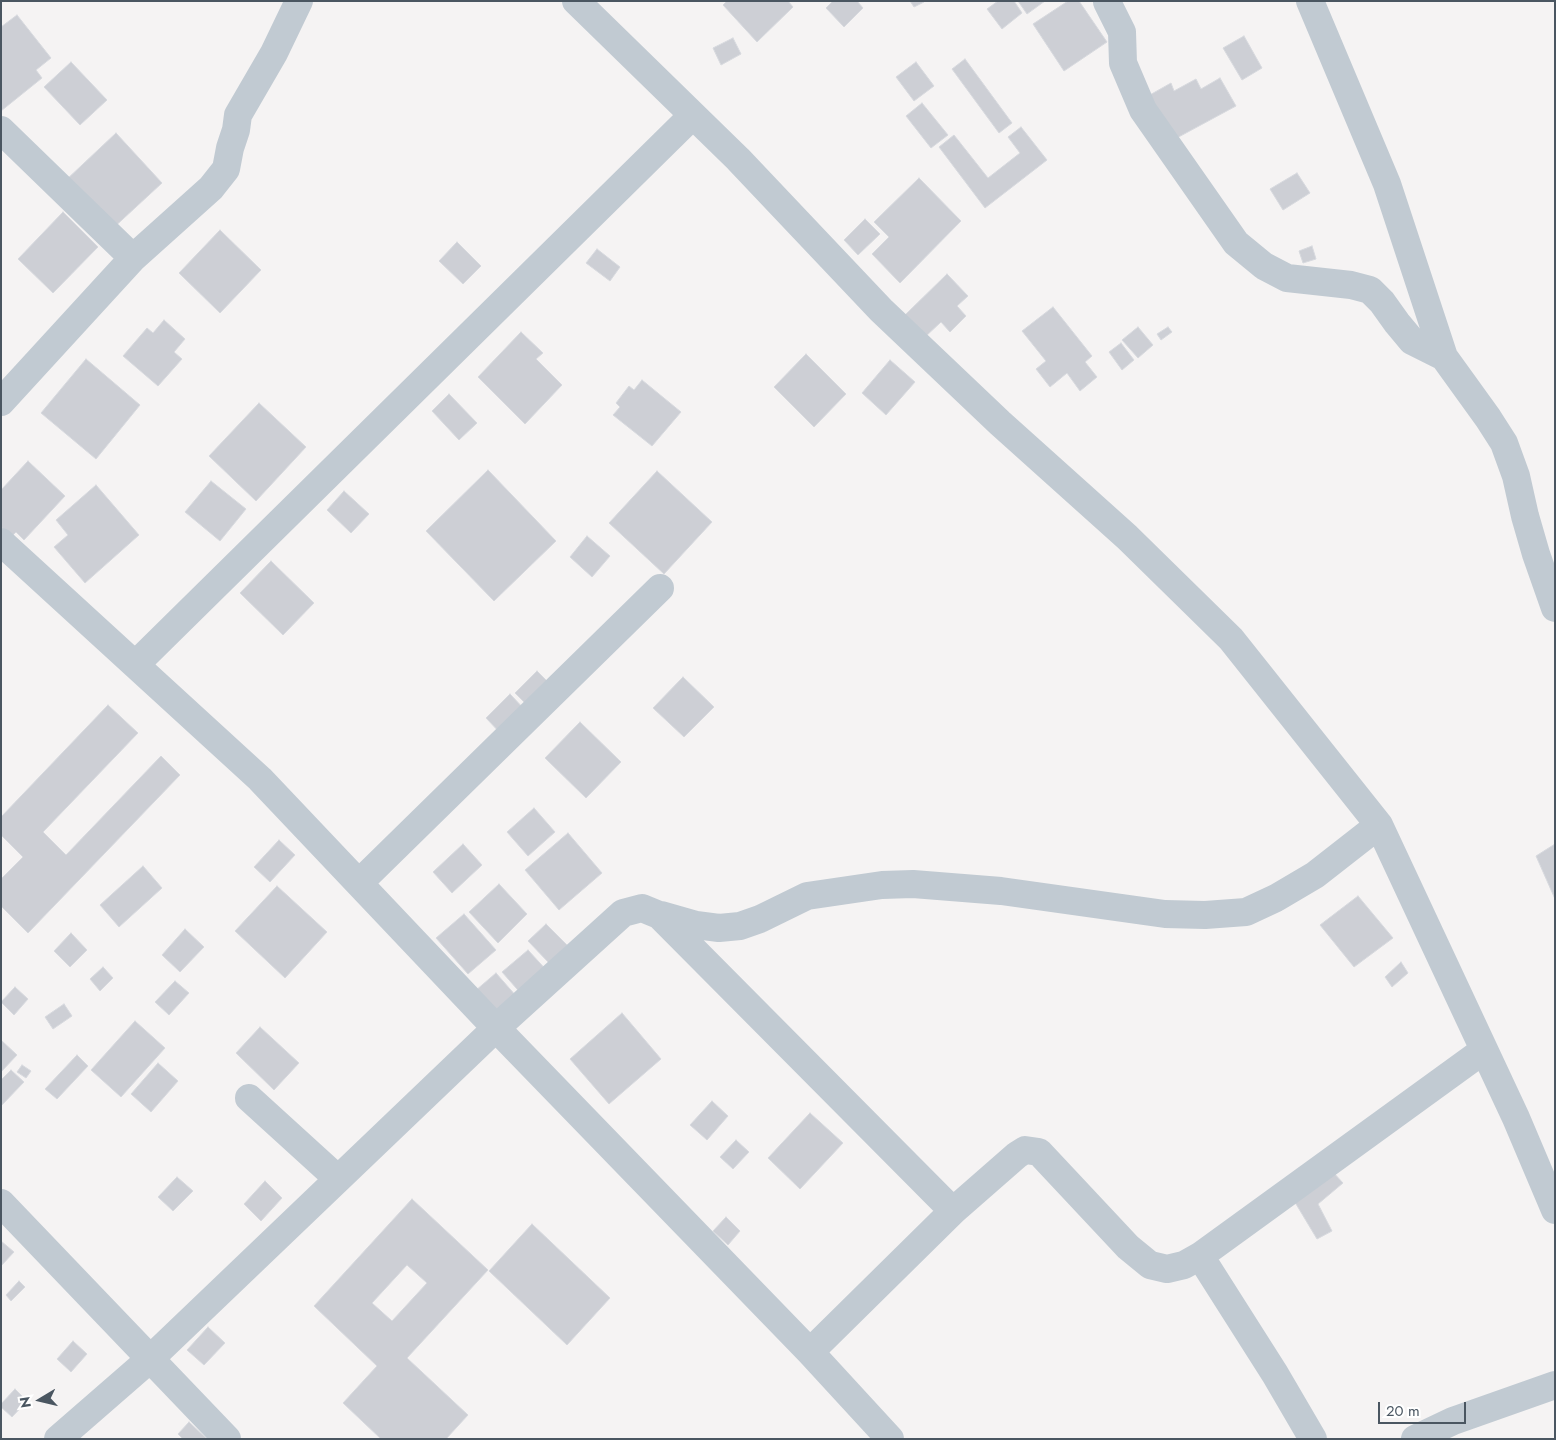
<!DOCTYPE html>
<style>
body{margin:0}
#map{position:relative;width:1556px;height:1440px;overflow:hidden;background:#f5f3f3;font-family:Jost,sans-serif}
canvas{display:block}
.frame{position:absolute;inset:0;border:2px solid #4a5661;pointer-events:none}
.north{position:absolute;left:15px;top:1375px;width:50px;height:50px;-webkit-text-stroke:4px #fff;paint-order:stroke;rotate:261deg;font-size:14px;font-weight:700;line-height:20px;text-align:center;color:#4a5661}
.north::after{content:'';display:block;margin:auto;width:18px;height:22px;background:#4a5661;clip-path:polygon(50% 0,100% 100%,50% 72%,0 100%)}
.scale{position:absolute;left:1378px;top:1402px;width:88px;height:22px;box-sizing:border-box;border:2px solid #4a5661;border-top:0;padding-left:6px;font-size:15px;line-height:18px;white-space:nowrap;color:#4a5661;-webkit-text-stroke:4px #fff;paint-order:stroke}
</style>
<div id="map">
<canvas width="1556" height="1440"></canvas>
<div class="frame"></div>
<div class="north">N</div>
<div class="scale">20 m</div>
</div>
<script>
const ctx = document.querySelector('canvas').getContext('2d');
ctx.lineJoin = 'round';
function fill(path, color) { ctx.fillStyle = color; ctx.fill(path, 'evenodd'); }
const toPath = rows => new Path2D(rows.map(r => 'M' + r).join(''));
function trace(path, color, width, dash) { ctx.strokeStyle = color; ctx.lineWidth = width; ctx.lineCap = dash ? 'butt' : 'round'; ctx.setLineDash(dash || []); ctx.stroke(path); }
const building = toPath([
 [727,1,788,1,793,7,757,42,723,5,727,1],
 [833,1,857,1,863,8,844,27,826,8,833,1],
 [910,1,923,1,924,2,914,7,910,1],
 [998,1,1014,1,1022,13,1002,29,987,9,998,1],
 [1018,1,1045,1,1027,14,1018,1],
 [1068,1,1079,1,1107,42,1064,71,1033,24,1068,1],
 [17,15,51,58,36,70,42,78,1,111,1,27,17,15],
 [1244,36,1262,68,1242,80,1223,48,1244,36],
 [733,38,741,54,721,65,713,48,733,38],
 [965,59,1012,123,999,133,952,69,965,59],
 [71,62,107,100,80,125,44,87,71,62],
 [916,62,934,86,914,101,896,77,916,62],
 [1220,78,1236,106,1173,140,1148,96,1171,83,1174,91,1196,79,1201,89,1220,78],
 [922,103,948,135,931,148,906,116,922,103],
 [1021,127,1047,160,985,208,939,147,954,135,988,178,1020,153,1008,137,1021,127],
 [116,133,162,183,110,231,65,181,116,133],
 [1297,173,1310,193,1283,210,1270,189,1297,173],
 [919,178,961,221,900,283,872,254,889,237,874,222,919,178],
 [63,212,98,247,53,293,18,259,63,212],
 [865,219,880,234,858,255,844,240,865,219],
 [220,230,261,270,220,313,179,273,220,230],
 [457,242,481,266,463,284,439,261,457,242],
 [1312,246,1316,259,1303,263,1299,251,1312,246],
 [597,249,620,267,610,281,586,263,597,249],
 [947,274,968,296,957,306,966,316,950,332,941,322,925,337,905,315,947,274],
 [1053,307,1092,356,1085,362,1097,377,1080,391,1067,373,1050,387,1036,369,1046,361,1022,331,1053,307],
 [164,320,185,339,174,352,182,359,158,386,123,356,147,328,153,333,164,320],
 [1138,327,1153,345,1138,358,1122,340,1138,327],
 [1168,327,1172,332,1161,340,1157,334,1168,327],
 [521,332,543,353,536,359,562,385,525,424,478,377,521,332],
 [1121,343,1134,360,1122,370,1109,352,1121,343],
 [806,354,846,394,814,427,774,387,806,354],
 [86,359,140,405,96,459,41,413,86,359],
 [890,360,915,382,886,415,862,393,890,360],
 [642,380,681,412,652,446,613,415,620,407,616,403,629,386,634,390,642,380],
 [449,394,477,423,459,440,432,411,449,394],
 [259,403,306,447,256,501,209,456,259,403],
 [28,461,65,496,24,540,16,532,12,536,1,527,1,490,28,461],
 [488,470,556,541,494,601,426,531,488,470],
 [657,471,712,522,664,574,609,523,657,471],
 [211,481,246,509,220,541,185,512,211,481],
 [96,485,139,535,85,583,54,547,68,535,56,520,96,485],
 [344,491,369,514,351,533,327,510,344,491],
 [587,536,610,556,592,577,570,557,587,536],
 [271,561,314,603,283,635,240,593,271,561],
 [537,671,552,686,530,708,515,693,537,671],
 [683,677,714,707,684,737,653,708,683,677],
 [510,694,527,712,503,736,486,718,510,694],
 [108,705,138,733,43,832,66,855,161,756,180,775,28,933,1,906,1,879,23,857,1,835,1,817,108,705],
 [580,722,621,762,586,798,545,758,580,722],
 [534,808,555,832,528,856,507,832,534,808],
 [568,833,602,873,559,910,525,870,568,833],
 [279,840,295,855,270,882,254,867,279,840],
 [463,844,482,865,452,893,433,872,463,844],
 [1555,844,1555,899,1536,856,1555,844],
 [143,866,162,888,119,927,100,905,143,866],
 [499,884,527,914,498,943,469,912,499,884],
 [277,886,327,932,285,978,235,931,277,886],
 [1358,896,1393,938,1354,967,1320,925,1358,896],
 [464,914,496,950,468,974,436,938,464,914],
 [546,924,567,945,549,963,528,941,546,924],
 [185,929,204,947,180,972,162,955,185,929],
 [71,933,87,950,70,967,54,951,71,933],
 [528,950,550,974,524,997,502,972,528,950],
 [1401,962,1408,973,1392,987,1385,977,1401,962],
 [103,967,113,978,100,991,90,979,103,967],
 [496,973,517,997,497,1016,475,991,496,973],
 [175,981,189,993,169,1015,155,1002,175,981],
 [15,987,28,999,14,1015,1,1002,15,987],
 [64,1004,72,1016,53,1029,45,1017,64,1004],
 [622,1013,661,1059,609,1104,570,1059,622,1013],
 [135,1021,165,1048,121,1097,91,1070,135,1021],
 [260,1027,299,1063,274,1090,236,1053,260,1027],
 [1,1040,17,1055,1,1072,1,1040],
 [77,1055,88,1066,57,1099,45,1089,77,1055],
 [158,1063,178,1081,151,1112,131,1094,158,1063],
 [22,1065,31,1071,26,1078,17,1072,22,1065],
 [11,1070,24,1082,1,1106,1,1080,11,1070],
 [712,1101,728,1116,707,1140,690,1125,712,1101],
 [810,1113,843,1143,800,1189,768,1158,810,1113],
 [736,1140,749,1152,733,1169,720,1157,736,1140],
 [1332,1171,1343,1183,1318,1204,1332,1231,1317,1239,1293,1199,1332,1171],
 [177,1177,193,1191,173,1211,158,1197,177,1177],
 [265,1181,282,1198,261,1221,244,1204,265,1181],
 [412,1199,488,1270,407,1358,468,1415,446,1439,381,1439,343,1403,377,1366,314,1306,412,1199],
 [407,1265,427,1283,392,1321,372,1303,407,1265],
 [726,1217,740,1231,728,1245,713,1231,726,1217],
 [532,1224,610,1298,567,1345,489,1271,532,1224],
 [1,1241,14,1252,1,1266,1,1241],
 [19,1281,25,1287,11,1301,6,1295,19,1281],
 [208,1327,225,1343,204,1365,187,1350,208,1327],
 [73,1341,87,1354,71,1372,57,1359,73,1341],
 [15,1389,27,1401,12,1417,1,1407,1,1404,15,1389],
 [189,1422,207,1439,183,1439,178,1434,189,1422]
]);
fill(building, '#cdcfd5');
trace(building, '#d7d9de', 1);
trace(toPath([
 [576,1,738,159,881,310,1000,423,1127,537,1231,639,1379,825,1516,1118,1555,1210],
 [1310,1,1387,184,1444,357,1488,418,1504,443,1516,476,1525,516,1536,554,1555,608],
 [1107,2,1122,32,1123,63,1143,110,1236,243,1264,266,1287,278,1351,285,1370,290,1382,302,1397,323,1412,341,1444,357],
 [1,130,133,258],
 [1,402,133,258,211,188,226,169,230,148,236,130,238,115,274,53,299,1],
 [1,542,260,779,496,1028,810,1352,890,1439],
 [136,664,692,116],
 [359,883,660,588],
 [661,915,696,925,719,928,740,926,760,919,807,896,882,885,913,884,1001,891,1165,914,1205,915,1246,912,1276,898,1315,875,1379,825],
 [249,1098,338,1179],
 [1,1203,227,1439],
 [1200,1256,1275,1374,1313,1439],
 [810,1352,953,1211,1017,1155,1025,1150,1039,1152,1128,1247,1150,1265,1167,1269,1184,1265,1200,1256,1484,1050],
 [58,1439,150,1359,496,1028,623,913,642,908,659,915,953,1211],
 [1415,1439,1453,1421,1555,1385]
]), '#c1cad2', 28);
</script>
